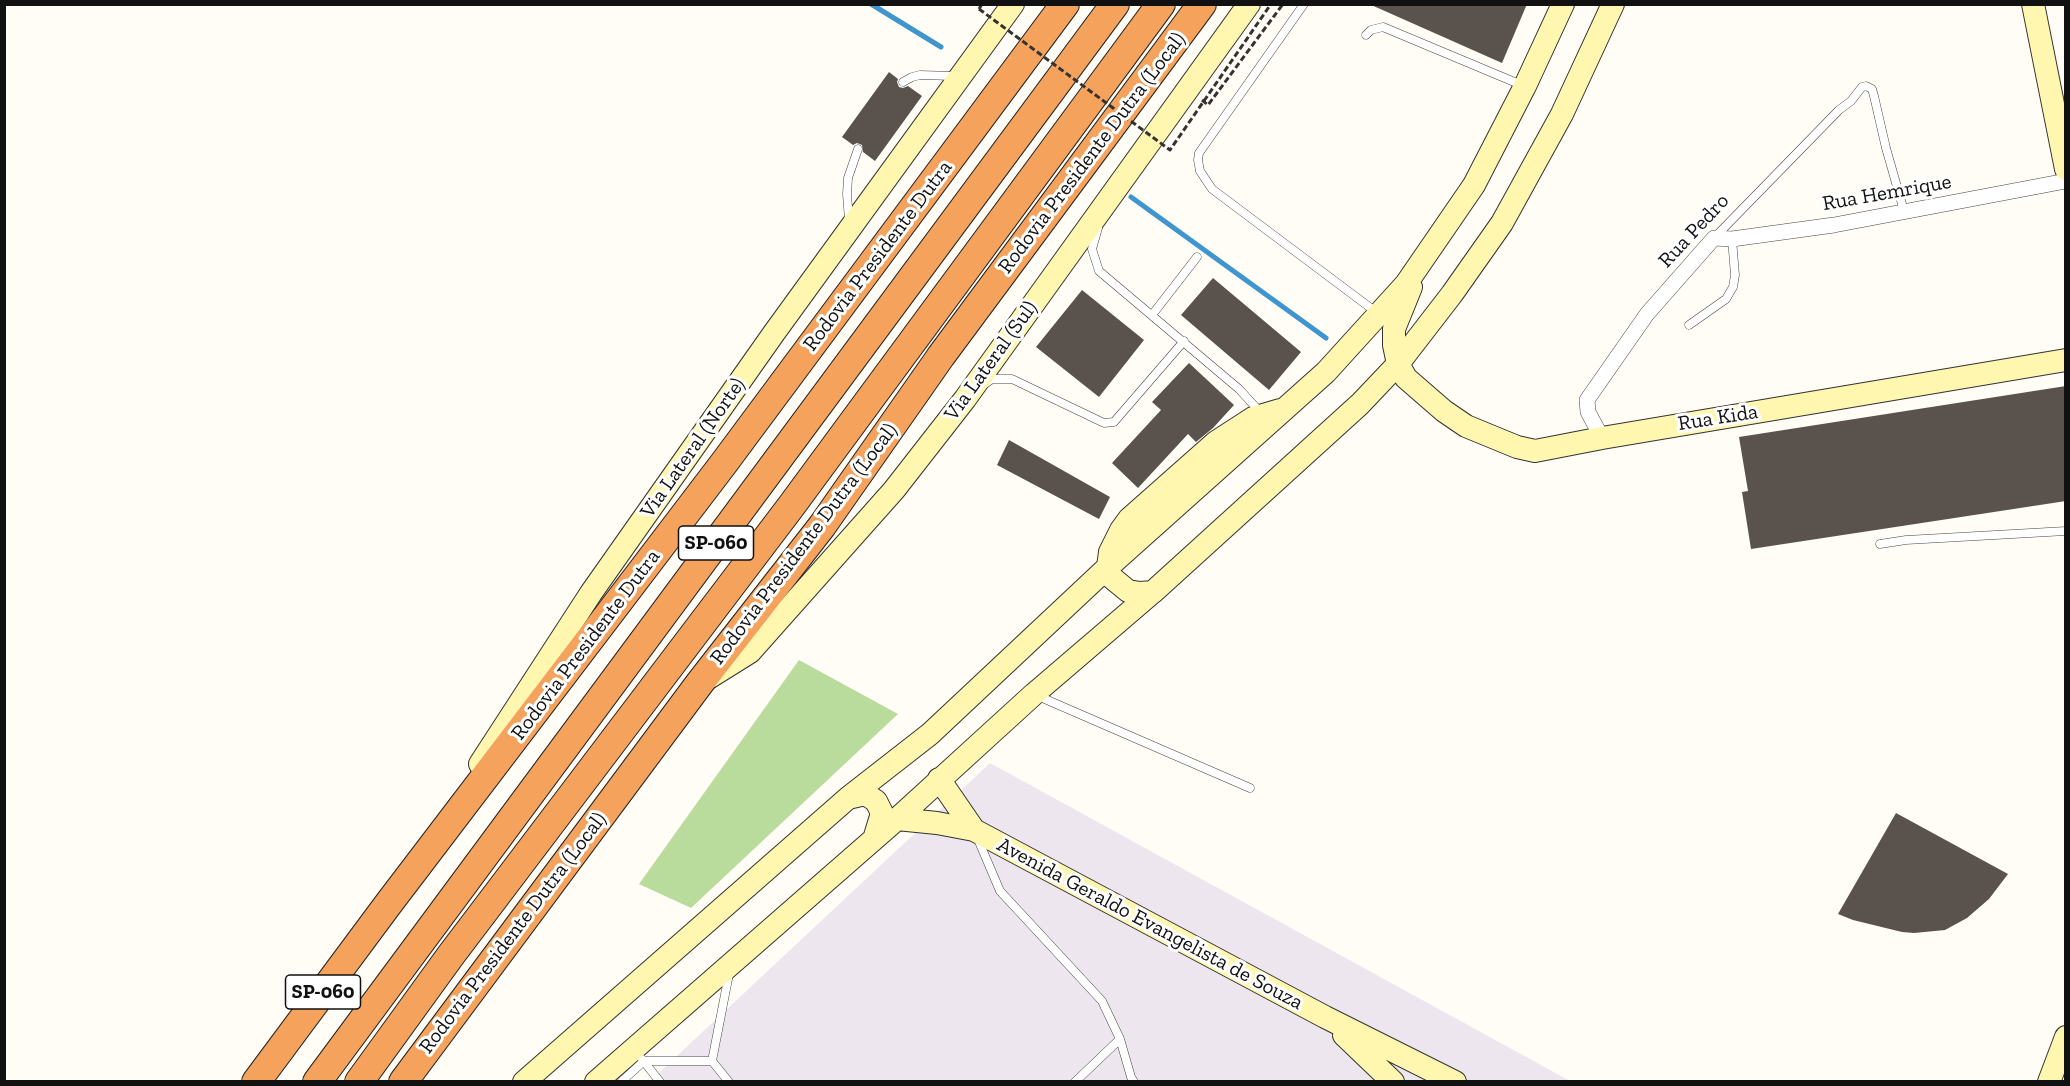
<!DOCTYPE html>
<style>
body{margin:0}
#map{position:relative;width:2070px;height:1086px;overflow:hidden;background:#fffdf5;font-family:"Zilla Slab",serif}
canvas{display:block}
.frame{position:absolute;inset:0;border:6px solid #111;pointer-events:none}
</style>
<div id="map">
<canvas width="2070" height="1086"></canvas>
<div class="frame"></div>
</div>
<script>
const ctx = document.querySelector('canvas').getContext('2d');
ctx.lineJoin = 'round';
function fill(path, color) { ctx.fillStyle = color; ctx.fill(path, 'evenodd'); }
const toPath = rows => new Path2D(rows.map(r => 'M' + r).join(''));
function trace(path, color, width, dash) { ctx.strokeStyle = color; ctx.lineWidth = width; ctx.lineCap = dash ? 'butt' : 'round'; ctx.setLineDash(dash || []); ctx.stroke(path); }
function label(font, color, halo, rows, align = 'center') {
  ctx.font = font + ' "Zilla Slab",serif'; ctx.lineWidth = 6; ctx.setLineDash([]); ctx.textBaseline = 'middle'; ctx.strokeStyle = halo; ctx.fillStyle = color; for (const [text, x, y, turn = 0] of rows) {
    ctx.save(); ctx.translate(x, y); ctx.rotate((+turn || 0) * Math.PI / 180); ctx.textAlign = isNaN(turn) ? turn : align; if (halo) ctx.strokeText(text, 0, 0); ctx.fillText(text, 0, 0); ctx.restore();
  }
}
fill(toPath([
 [990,763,1570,1081,649,1082]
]), '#eee6ef');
fill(toPath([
 [799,660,898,714,691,908,639,884]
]), '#b9dc9c');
trace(toPath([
 [871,4,941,47],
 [1131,197,1326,338]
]), '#3f96cf', 5);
fill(toPath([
 [1369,4,1527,4,1502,63],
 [889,72,898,79,897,82,899,87,903,88,908,86,922,96,875,161,863,152,862,145,857,143,853,145,842,137],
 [1213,278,1301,352,1269,390,1181,315],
 [1082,290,1144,340,1099,397,1036,347],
 [1189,363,1234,405,1213,428,1196,442,1188,434,1138,488,1112,463,1161,410,1152,402],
 [2066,386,2066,501,1751,549,1742,492,1748,491,1739,437],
 [1009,440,1110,497,1099,519,997,465],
 [1896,813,2008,874,1989,899,1967,918,1945,930,1914,933,1902,932,1853,920,1838,914]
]), '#5a524d');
const lane = toPath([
 [1304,4,1199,153,1198,160,1200,171,1212,189,1376,312],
 [1366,35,1371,30,1383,27,1524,86],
 [903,82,912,77,920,75,954,76],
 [849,220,847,194,848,178,858,149],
 [1098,228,1092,249,1099,271,1239,389,1261,413],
 [1715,237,1839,110,1851,101,1862,87,1866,86,1872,89,1874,96,1886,148,1904,211],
 [1152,315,1197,257],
 [1689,325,1726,299,1733,287,1735,275,1732,239],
 [985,384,992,379,1012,379,1104,423,1114,422,1184,341],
 [1880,544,1906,540,2066,531],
 [1038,696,1250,788],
 [977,837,1000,891,1102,1001,1120,1039,1131,1077,1134,1082],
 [642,1059,660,1082],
 [712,1061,729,974],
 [621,1082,644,1061,712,1061,729,1082],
 [1075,1082,1120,1039]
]);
const street = toPath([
 [1602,438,1588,412,1587,400,1647,314,1714,238,1732,239,1834,225,2066,181]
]);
const secondary = toPath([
 [2033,4,2066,169],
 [1411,287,1394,329,1394,345,1398,364,1406,378,1444,411,1466,426,1517,447,1535,451,1602,438,2066,360],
 [1153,592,1140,593,1128,591,1111,577,1108,567,1110,552,1121,530,1129,519,1216,442,1253,418,1280,410],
 [710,677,750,652,894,490,965,399,1249,4],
 [480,764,591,593,774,333,1013,4],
 [939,779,974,830],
 [848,798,865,794,876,801,882,813,875,836],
 [897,819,937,823,974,830,1325,1017,1455,1082],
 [1344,1035,1393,1082],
 [524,1082,848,798,930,734,1108,567,1326,372,1406,284,1474,185,1525,86,1563,4],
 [596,1082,897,819,1034,694,1153,592,1360,404,1398,364,1452,294,1502,223,1562,114,1613,4],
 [2049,1082,2066,1037]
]);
const highway = toPath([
 [256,1082,389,903,724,463,1065,4],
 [317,1082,1115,4],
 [359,1082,451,955,792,505,1161,4],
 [403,1082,699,684,822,526,941,356,1202,4]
]);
trace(lane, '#444', 9);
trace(street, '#444', 16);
trace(secondary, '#333', 24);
trace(highway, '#222', 30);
trace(toPath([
 [979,9,982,4],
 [1202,100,1208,105,1283,4]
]), '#333', 3, [6, 3]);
trace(lane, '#fff', 8);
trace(street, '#fff', 15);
trace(secondary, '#fff6b0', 22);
trace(highway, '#f5a25d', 28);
trace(toPath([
 [979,9,1170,150,1271,4]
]), '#333', 3, [6, 3]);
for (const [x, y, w] of [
 [716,543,75],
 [323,992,75]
]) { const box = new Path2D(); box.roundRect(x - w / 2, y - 17, w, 34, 4.5); ctx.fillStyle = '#fff'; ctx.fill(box); trace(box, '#111', 1.5); }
label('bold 20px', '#111', null, [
 ["SP-060",716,543],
 ["SP-060",323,992]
]);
label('21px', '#111', '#fff', [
 ["Rodovia Presidente Dutra (Local)",1092,153,-53],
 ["Rua Hemrique",1887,193,-10],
 ["Rua Pedro",1694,231,-47],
 ["Rodovia Presidente Dutra",878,256,-53],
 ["Via Lateral (Sul)",991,361,-54],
 ["Rua Kida",1718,418,-9],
 ["Via Lateral (Norte)",693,448,-55],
 ["Rodovia Presidente Dutra (Local)",804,544,-53],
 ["Rodovia Presidente Dutra",586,645,-53],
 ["Avenida Geraldo Evangelista de Souza",1150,924,28],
 ["Rodovia Presidente Dutra (Local)",513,933,-53]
]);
</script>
